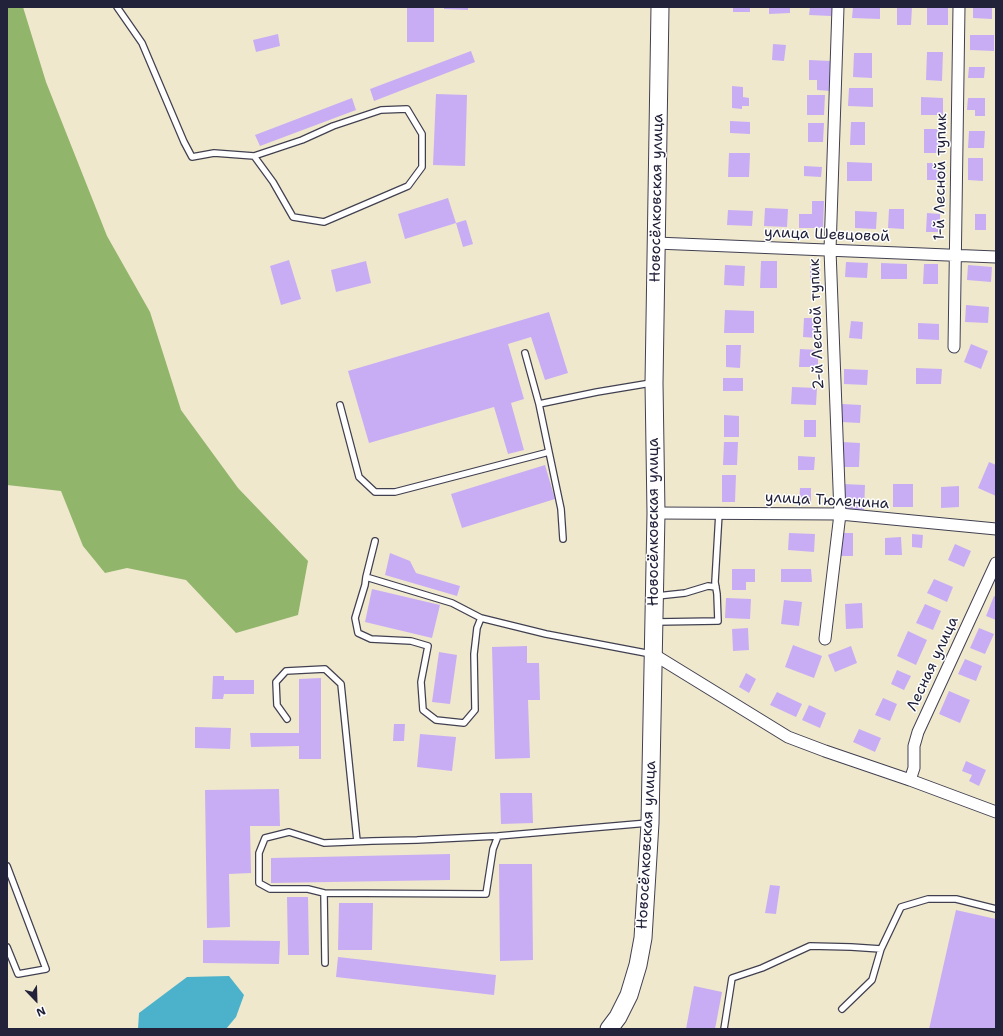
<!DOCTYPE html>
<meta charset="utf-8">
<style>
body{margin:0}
#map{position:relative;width:1003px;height:1036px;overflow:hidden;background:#efe8cd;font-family:"Shantell Sans",sans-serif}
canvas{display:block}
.frame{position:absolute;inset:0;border:8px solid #22223b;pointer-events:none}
.north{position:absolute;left:16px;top:980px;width:40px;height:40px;-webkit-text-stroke:3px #fff;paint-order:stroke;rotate:157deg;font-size:11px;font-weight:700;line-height:16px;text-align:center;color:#22223b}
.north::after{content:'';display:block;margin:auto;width:14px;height:18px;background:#22223b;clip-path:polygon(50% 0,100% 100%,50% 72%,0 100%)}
</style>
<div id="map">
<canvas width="1003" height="1036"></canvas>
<div class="frame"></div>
<div class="north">N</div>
</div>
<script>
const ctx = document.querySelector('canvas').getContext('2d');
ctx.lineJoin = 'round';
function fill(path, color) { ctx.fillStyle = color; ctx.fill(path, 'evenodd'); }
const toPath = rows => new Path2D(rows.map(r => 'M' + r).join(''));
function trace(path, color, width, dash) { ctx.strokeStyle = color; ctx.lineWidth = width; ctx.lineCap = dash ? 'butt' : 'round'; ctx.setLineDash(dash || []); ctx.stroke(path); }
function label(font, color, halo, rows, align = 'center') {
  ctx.font = font + ' "Shantell Sans",sans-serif'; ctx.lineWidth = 3; ctx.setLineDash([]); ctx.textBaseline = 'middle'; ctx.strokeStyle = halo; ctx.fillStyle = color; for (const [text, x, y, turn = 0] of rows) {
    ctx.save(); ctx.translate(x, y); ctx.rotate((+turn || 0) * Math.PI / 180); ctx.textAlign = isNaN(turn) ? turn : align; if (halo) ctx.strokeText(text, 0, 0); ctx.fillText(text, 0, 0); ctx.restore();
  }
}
fill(toPath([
 [7,7,23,7,46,82,107,236,150,312,181,410,238,488,308,561,298,615,236,633,186,580,127,568,105,573,83,546,61,491,7,485]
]), '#91b56a');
fill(toPath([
 [229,976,244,995,236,1017,226,1029,138,1029,139,1013,187,977]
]), '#4cb2cb');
fill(toPath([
 [407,7,434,7,434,42,407,42],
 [444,7,468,7,468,10,444,9],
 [733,7,750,7,750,12,733,12],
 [769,7,790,7,790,13,769,14],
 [810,7,832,7,831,16,809,15],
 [853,7,880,7,880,19,852,18],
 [897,7,912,7,911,25,897,25],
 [927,7,948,7,948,25,927,25],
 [973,8,992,8,992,19,973,18],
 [278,34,280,46,256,52,253,40],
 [970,35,994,35,994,51,970,50],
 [773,44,786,45,784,61,772,60],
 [471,51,475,62,374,101,370,89],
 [927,52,943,52,942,81,926,80],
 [854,53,872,53,872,78,853,77],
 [809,60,831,61,830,91,817,90,817,80,809,80],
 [969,67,985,67,984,78,968,78],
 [732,86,743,87,743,97,749,98,749,106,742,106,742,109,732,108],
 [849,88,873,88,873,107,848,106],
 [436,94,467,95,465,166,433,165],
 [807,95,825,95,824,115,807,115],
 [921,97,943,98,943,115,921,115],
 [352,98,356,110,260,146,255,135],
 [968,98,985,98,985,116,975,116,975,110,967,110],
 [730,121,750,122,750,134,730,133],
 [851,122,865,122,865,145,850,145],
 [808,123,824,123,823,142,808,142],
 [924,129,942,129,941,153,924,153],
 [969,131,985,131,984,148,968,148],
 [729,153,750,153,749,177,728,177],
 [968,158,983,158,983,181,968,180],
 [847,162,872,163,872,181,847,181],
 [927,163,942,163,942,180,927,180],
 [804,166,822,167,821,177,804,176],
 [448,198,456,223,405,239,398,214],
 [812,201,824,201,823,228,799,228,799,214,812,214],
 [765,208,788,209,787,227,764,226],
 [889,209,904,209,904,229,888,228],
 [728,210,753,211,752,226,727,225],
 [855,211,877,212,876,229,855,228],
 [927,213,940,214,940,232,926,232],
 [975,214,986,214,986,230,975,230],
 [466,220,473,244,463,247,456,223],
 [289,260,301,299,281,305,270,266],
 [366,261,371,283,336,292,331,270],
 [761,261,777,261,777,288,760,288],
 [846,262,868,263,867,278,845,277],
 [881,263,907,264,907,279,881,279],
 [810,264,820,264,820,280,810,280],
 [924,264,938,264,938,284,923,284],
 [725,265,745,266,744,286,724,285],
 [968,265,992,267,991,282,967,280],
 [966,305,989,307,988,323,965,322],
 [725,310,754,311,754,333,724,333],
 [549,312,568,373,545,380,531,337,508,344,524,399,511,403,524,450,508,454,494,407,369,443,348,371],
 [804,318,818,318,817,338,803,337],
 [851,321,863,322,862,339,849,338],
 [918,323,939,324,939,340,918,339],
 [971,344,988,351,981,369,964,362],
 [726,345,741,345,740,368,726,367],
 [800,349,818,350,818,367,799,367],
 [916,368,942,369,941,384,916,384],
 [844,369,868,370,867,385,844,384],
 [723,378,743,378,743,391,723,391],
 [792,387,817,388,816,405,791,404],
 [842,404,861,405,860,423,841,422],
 [724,415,739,416,739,437,724,437],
 [804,420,816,420,816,437,804,437],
 [724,442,738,442,737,465,723,465],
 [842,442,860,443,859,467,841,467],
 [798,456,815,457,814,470,798,470],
 [989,462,996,465,996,496,978,488],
 [545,465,555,499,462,528,451,494],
 [722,475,736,475,735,502,722,502],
 [843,484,865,485,864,511,842,510],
 [893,484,913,484,913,507,893,507],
 [959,486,959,507,941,508,941,487],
 [800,488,811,488,811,505,799,505],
 [789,533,815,534,814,552,788,550],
 [839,533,853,533,853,556,839,556],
 [912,534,923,535,922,548,912,547],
 [901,537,902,555,885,555,885,538],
 [955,544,971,551,964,567,948,560],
 [390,553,410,561,416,573,460,586,457,596,385,575],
 [732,569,755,569,755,582,746,582,746,590,732,590],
 [781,569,811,569,812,582,781,582],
 [934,579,953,587,947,602,927,593],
 [372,589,440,605,432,638,365,622],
 [994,596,996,597,996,620,986,616],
 [726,598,751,599,750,619,725,618],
 [784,600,802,602,799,626,781,624],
 [862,603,863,628,846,629,845,604],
 [925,604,941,611,933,630,916,623],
 [748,628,749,650,733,651,732,629],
 [979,628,994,634,985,654,970,648],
 [908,631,927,640,916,665,897,656],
 [793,645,822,656,814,678,785,667],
 [527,646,527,663,539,663,540,700,528,700,530,758,495,759,492,647],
 [851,646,857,663,835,672,828,655],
 [439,652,457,655,450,704,432,702],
 [965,659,982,666,976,681,958,674],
 [897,670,911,676,904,690,891,684],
 [746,673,756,679,749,693,739,687],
 [213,676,224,676,224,680,254,680,254,694,224,694,223,699,212,699],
 [321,678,321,759,299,759,299,746,251,747,250,733,299,733,299,679],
 [949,691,970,700,960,723,939,714],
 [777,692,802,704,796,717,770,705],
 [883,698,897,704,890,721,875,715],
 [809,705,826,713,820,728,802,720],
 [394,724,405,724,404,741,393,741],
 [195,727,231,728,230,749,195,748],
 [859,729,881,738,875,752,853,742],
 [420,734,456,737,452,771,417,767],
 [966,761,986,770,979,786,969,781,972,775,962,771],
 [279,789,280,826,250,826,251,873,229,874,230,927,207,928,205,790],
 [500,793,532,793,533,823,501,824],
 [450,854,450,880,271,883,271,858],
 [499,864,532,864,533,960,500,961],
 [770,885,780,886,776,914,765,913],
 [287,897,308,897,309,955,288,955],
 [339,903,373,903,372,950,338,950],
 [956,910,996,919,996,1029,929,1029],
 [203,940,280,941,279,964,203,963],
 [338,957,496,975,494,995,336,977],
 [694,986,722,992,715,1029,686,1029]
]), '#c8adf4');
const lane = toPath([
 [117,7,142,43,184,142,192,157,214,153,254,156,273,182,293,217,324,222,408,186,422,167,422,134,407,109,381,110,333,126,302,140,254,156],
 [525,353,539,404],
 [340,405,359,477,375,492,395,492,549,452,539,404,597,392,651,383],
 [549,452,561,509,563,539],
 [375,541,366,577,365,585,355,618,358,633,371,639,411,641,428,646,421,682,423,710,436,720,464,723,475,710,474,654,477,628,481,618,546,634,651,654],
 [366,577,452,603,481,618],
 [657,596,685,593,708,586,716,587],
 [656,622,718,621,717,594,715,582,719,513],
 [287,719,277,705,276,682,286,671,325,669,341,684,357,841],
 [7,866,46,969,18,974,7,947],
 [324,893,486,894,493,849,498,836,648,823],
 [325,963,324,893,308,889,270,889,259,883,259,853,265,838,289,832,324,843,372,841,417,840,498,836],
 [842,1009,872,980,881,949],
 [724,1029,732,978,762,968,810,946,851,947,881,949,901,907,928,899,956,899,996,909]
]);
const street = toPath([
 [656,243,996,257],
 [954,347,959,7],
 [656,513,840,514,996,529],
 [825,639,840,514,830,250,838,7],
 [653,654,788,737,825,751,910,780,996,812],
 [910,780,914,768,914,746,918,732,996,563]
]);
const primary = toPath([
 [609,1029,618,1017,629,995,638,965,643,938,650,823,656,513,654,383,660,7]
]);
trace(lane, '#414051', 8);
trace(street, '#414051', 13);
trace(primary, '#414051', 19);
trace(lane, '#fff', 5.5);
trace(street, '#fff', 11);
trace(primary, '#fff', 17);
label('15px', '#22223b', '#fff', [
 ["1-й Лесной тупик",941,177,-89],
 ["Новосёлковская улица",657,198,-89],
 ["улица Шевцовой",827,235,2],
 ["2-й Лесной тупик",817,324,-92],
 ["улица Тюленина",827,501,3],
 ["Новосёлковская улица",654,522,-90],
 ["Лесная улица",933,664,-65],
 ["Новосёлковская улица",647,845,-87]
]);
</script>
